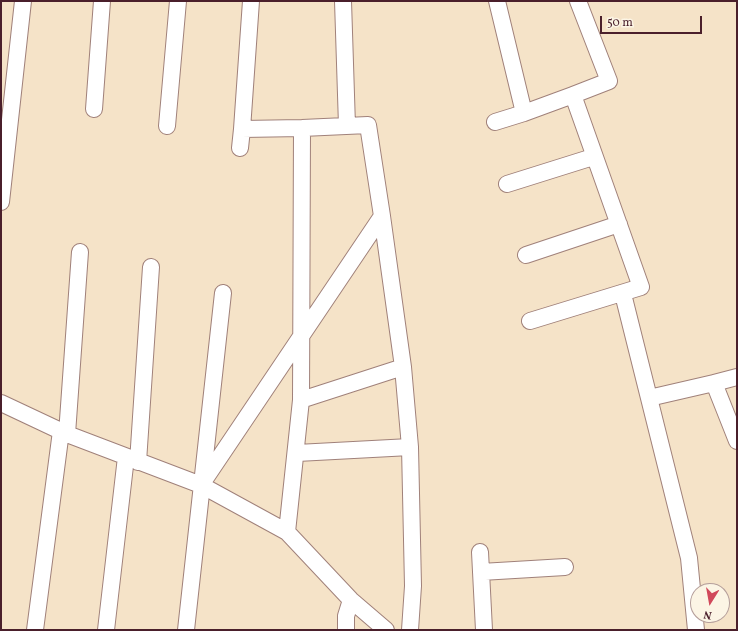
<!DOCTYPE html>
<style>
body{margin:0}
#map{position:relative;width:738px;height:631px;overflow:hidden;background:#f5e3c8;font-family:Vollkorn,serif}
canvas{display:block}
.frame{position:absolute;inset:0;border:2px solid #4a1f2b;pointer-events:none}
.north{position:absolute;left:690px;top:583px;width:40px;height:40px;box-sizing:border-box;background:#fcf5e5;border:1px solid #b59f9b;border-radius:50%;rotate:191deg;font-size:11px;font-weight:700;line-height:16px;text-align:center;color:#4a1f2b}
.north::after{content:'';display:block;margin:auto;width:14px;height:18px;background:#d1495b;clip-path:polygon(50% 0,100% 100%,50% 72%,0 100%)}
.scale{position:absolute;left:600px;top:16px;width:102px;height:18px;box-sizing:border-box;border:2px solid #4a1f2b;border-top:0;padding-left:5px;font-size:12px;line-height:14px;white-space:nowrap;color:#4a1f2b;-webkit-text-stroke:3px #fcf5e5;paint-order:stroke}
</style>
<div id="map">
<canvas width="738" height="631"></canvas>
<div class="frame"></div>
<div class="north">N</div>
<div class="scale">50 m</div>
</div>
<script>
const ctx = document.querySelector('canvas').getContext('2d');
ctx.lineJoin = 'round';
const toPath = rows => new Path2D(rows.map(r => 'M' + r).join(''));
function trace(path, color, width, dash) { ctx.strokeStyle = color; ctx.lineWidth = width; ctx.lineCap = dash ? 'butt' : 'round'; ctx.setLineDash(dash || []); ctx.stroke(path); }
const minor = toPath([
 [251,1,242,129,302,128,368,125,382,216,403,367,410,447,413,586,410,630],
 [343,1,347,126],
 [497,1,524,113,573,95,641,287,530,321],
 [573,95,609,81,578,1],
 [94,109,102,1],
 [495,122,524,113],
 [167,126,178,1],
 [240,148,242,129],
 [507,184,593,157],
 [1,202,23,1],
 [526,255,619,224],
 [623,294,689,558,696,630],
 [714,383,737,377],
 [649,398,714,383,737,441],
 [301,400,302,128],
 [1,403,67,434,201,485,287,532,351,600,386,630],
 [67,434,80,252],
 [297,453,410,447],
 [138,462,151,267],
 [203,482,382,216],
 [287,532,301,400,403,367],
 [480,552,484,630],
 [481,572,565,567],
 [35,630,61,431],
 [106,630,126,457],
 [186,630,223,293],
 [346,630,346,616,351,600]
]);
trace(minor, '#a0817a', 18);
trace(minor, '#fff', 16);
</script>
